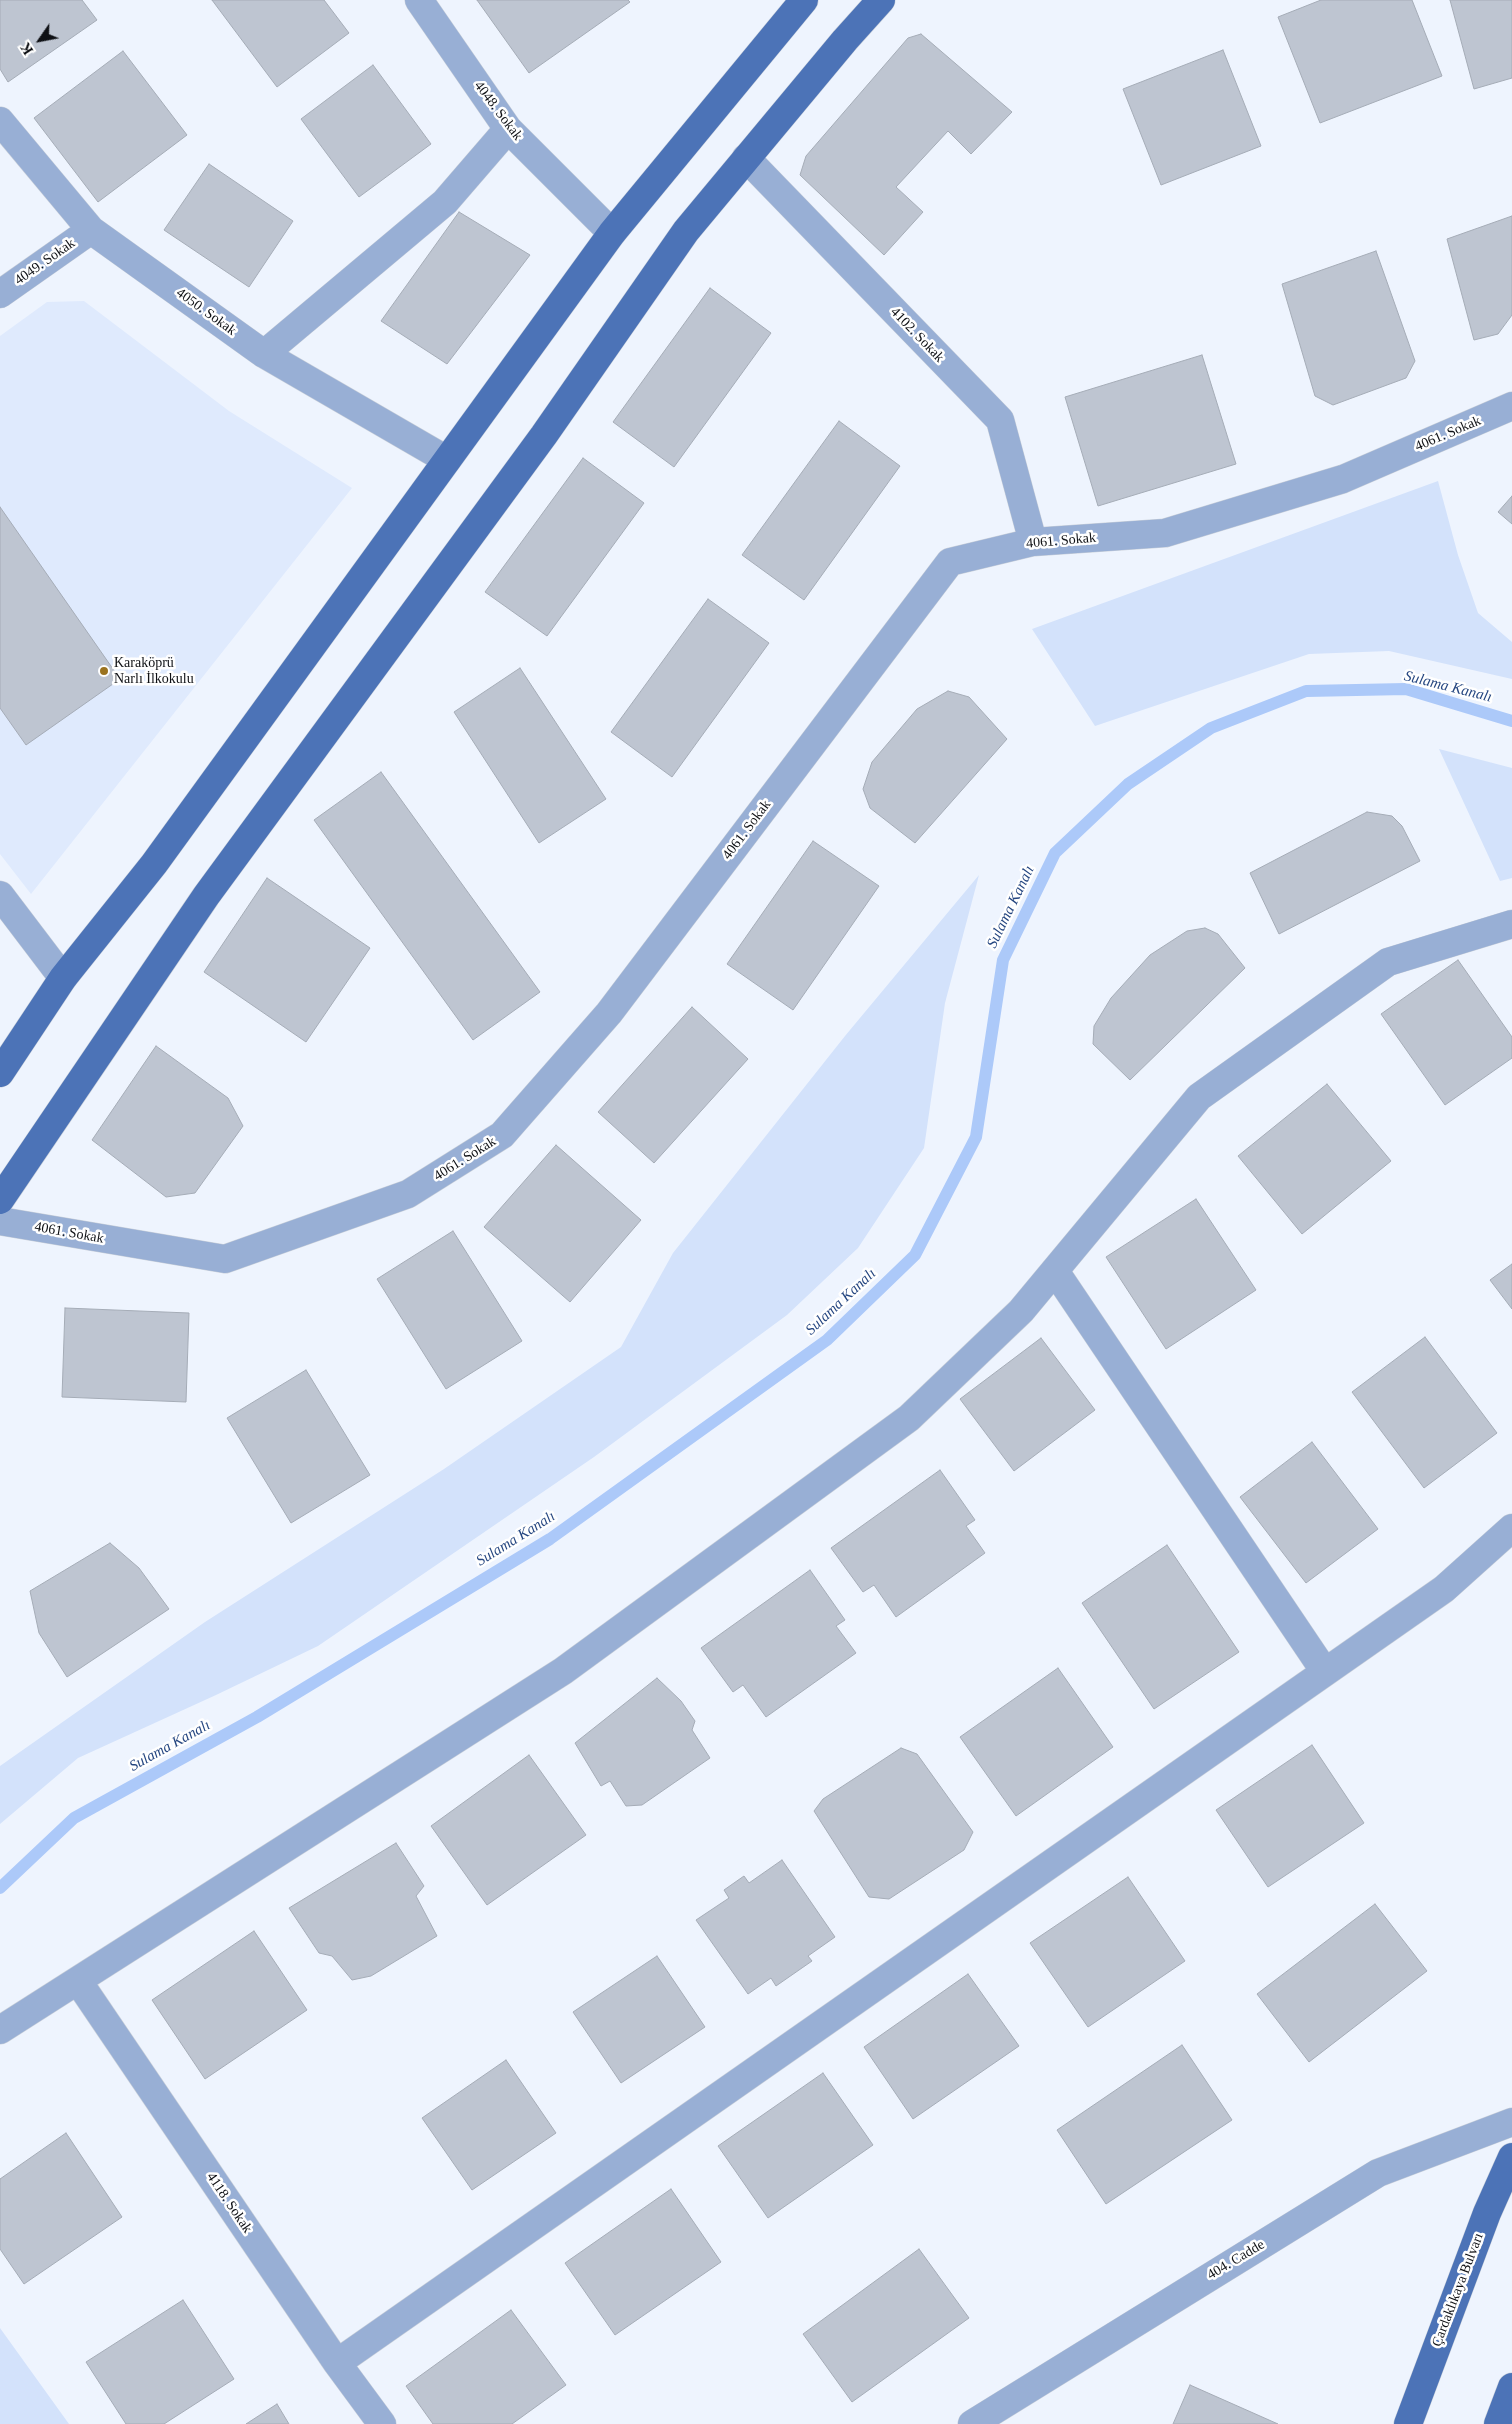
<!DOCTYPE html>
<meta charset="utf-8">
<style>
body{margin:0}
#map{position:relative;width:1512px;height:2424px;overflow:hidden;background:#eef4fe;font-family:Georgia,serif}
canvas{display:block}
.north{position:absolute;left:15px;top:15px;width:50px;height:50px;-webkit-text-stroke:4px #fff;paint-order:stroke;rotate:237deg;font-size:14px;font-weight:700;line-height:20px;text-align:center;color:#0e1014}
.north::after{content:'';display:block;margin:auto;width:18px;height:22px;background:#0e1014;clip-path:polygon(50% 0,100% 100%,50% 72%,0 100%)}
</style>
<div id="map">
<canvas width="1512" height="2424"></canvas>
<div class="north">K</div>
</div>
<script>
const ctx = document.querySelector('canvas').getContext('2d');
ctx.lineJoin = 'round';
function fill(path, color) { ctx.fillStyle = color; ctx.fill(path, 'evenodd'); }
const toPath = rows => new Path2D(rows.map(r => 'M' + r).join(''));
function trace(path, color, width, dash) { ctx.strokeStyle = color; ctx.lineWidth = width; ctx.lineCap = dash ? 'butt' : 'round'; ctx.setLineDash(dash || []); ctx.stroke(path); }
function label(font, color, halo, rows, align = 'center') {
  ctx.font = font + ' Georgia,serif'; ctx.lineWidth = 5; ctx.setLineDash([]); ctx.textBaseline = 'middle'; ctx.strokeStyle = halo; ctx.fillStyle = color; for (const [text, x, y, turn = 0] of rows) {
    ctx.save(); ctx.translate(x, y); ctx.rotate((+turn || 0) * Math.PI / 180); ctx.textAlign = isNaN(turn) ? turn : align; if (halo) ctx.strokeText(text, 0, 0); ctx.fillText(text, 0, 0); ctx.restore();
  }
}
fill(toPath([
 [84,301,229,411,352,488,31,894,0,854,0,336,47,302]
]), '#dfeafd');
fill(toPath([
 [1438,481,1458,555,1478,613,1512,642,1512,679,1389,651,1309,654,1095,726,1032,629],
 [1439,749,1512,768,1512,878,1500,881],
 [979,875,945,1003,924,1148,858,1248,787,1315,594,1457,318,1646,216,1695,78,1758,0,1824,0,1766,205,1622,444,1469,621,1347,673,1253,845,1036],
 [0,2328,69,2424,0,2424]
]), '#d3e2fb');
trace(toPath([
 [0,1888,74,1818,257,1717,550,1539,827,1340,915,1255,976,1137,1003,960,1055,853,1128,784,1211,728,1306,691,1406,689,1512,721]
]), '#acc9f9', 12);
const building = toPath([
 [0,0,82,0,97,20,8,82,0,69,0,0],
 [212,0,324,0,349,33,277,87,212,0],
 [477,0,628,0,630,2,529,73,477,0],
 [1321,0,1412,0,1442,76,1320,123,1278,17,1321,0],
 [1450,0,1512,0,1512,78,1474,89,1450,0],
 [921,34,1012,112,971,154,948,131,896,187,923,212,884,255,800,175,806,156,908,38,921,34],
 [1223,50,1261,146,1161,185,1123,89,1223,50],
 [123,51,187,135,98,202,34,118,123,51],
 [373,65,431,144,359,197,301,119,373,65],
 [209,164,293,221,249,287,164,230,209,164],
 [459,212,530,255,447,364,381,321,459,212],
 [1512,216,1512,315,1498,334,1474,340,1447,239,1512,216],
 [1376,251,1415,361,1406,378,1333,405,1315,396,1282,284,1376,251],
 [710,288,771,333,674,467,613,422,710,288],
 [1202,355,1236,464,1098,506,1065,397,1202,355],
 [839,421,900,466,804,600,742,555,839,421],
 [583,458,644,503,547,636,485,592,583,458],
 [1512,496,1512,524,1498,512,1512,496],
 [0,507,120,679,26,745,0,708,0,507],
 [708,599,769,643,672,777,611,732,708,599],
 [520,668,606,799,539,843,454,712,520,668],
 [948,691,969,697,1007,739,915,843,870,808,863,789,872,762,917,709,948,691],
 [381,772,540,992,473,1040,314,820,381,772],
 [1367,812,1392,816,1402,826,1420,861,1279,934,1250,873,1367,812],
 [813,841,879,886,793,1010,727,964,813,841],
 [267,878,370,948,306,1042,204,972,267,878],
 [1205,928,1218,934,1245,968,1130,1080,1093,1044,1094,1026,1111,998,1150,955,1187,931,1205,928],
 [1458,960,1512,1037,1512,1058,1445,1105,1381,1014,1458,960],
 [692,1007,748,1059,654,1163,598,1112,692,1007],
 [156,1046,228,1098,243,1126,195,1193,166,1197,92,1140,156,1046],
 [1327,1084,1391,1161,1302,1234,1238,1156,1327,1084],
 [556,1145,641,1220,570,1302,484,1227,556,1145],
 [1196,1199,1256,1290,1166,1349,1106,1257,1196,1199],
 [453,1231,522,1341,446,1389,377,1279,453,1231],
 [1512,1264,1512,1309,1490,1280,1512,1264],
 [65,1308,189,1313,186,1402,62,1397,65,1308],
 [1425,1337,1497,1433,1424,1488,1352,1392,1425,1337],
 [1041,1338,1095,1410,1014,1471,960,1399,1041,1338],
 [306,1370,370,1475,291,1523,227,1418,306,1370],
 [1312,1442,1378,1529,1306,1583,1240,1497,1312,1442],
 [940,1470,975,1520,966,1526,985,1553,896,1617,874,1585,863,1592,831,1548,940,1470],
 [110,1543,139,1568,169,1609,67,1677,39,1633,30,1591,110,1543],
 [1167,1545,1239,1652,1154,1709,1082,1603,1167,1545],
 [810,1570,845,1620,836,1626,856,1653,766,1717,743,1685,733,1692,701,1648,810,1570],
 [1058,1668,1113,1747,1016,1816,960,1737,1058,1668],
 [657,1678,681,1701,695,1721,692,1730,710,1758,642,1805,626,1806,610,1781,601,1786,575,1743,657,1678],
 [1312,1745,1364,1823,1268,1887,1216,1810,1312,1745],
 [901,1748,917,1754,973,1832,964,1850,889,1899,869,1897,814,1811,823,1799,901,1748],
 [529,1755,586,1835,487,1905,431,1826,529,1755],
 [396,1843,424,1886,416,1896,437,1936,371,1976,352,1980,332,1956,319,1953,289,1908,396,1843],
 [782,1860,835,1937,808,1956,812,1961,776,1986,771,1978,748,1994,696,1920,729,1898,724,1890,744,1876,749,1883,782,1860],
 [1128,1877,1185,1961,1088,2027,1030,1943,1128,1877],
 [1375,1904,1427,1971,1309,2062,1257,1994,1375,1904],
 [254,1931,307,2010,205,2079,152,2000,254,1931],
 [657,1956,705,2027,621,2083,573,2012,657,1956],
 [968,1974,1019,2046,913,2119,864,2047,968,1974],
 [1182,2045,1232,2120,1106,2204,1057,2130,1182,2045],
 [506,2060,556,2133,472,2190,422,2118,506,2060],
 [823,2073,873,2145,768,2218,718,2146,823,2073],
 [66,2133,122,2217,24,2284,0,2249,0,2179,66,2133],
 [671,2189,721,2262,615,2335,565,2263,671,2189],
 [919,2249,969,2318,852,2402,803,2334,919,2249],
 [183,2300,234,2379,164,2424,126,2424,86,2362,183,2300],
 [511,2310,566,2385,512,2424,433,2424,406,2386,511,2310],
 [1190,2385,1278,2424,1173,2424,1190,2385],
 [277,2404,289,2424,246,2424,277,2404]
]);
fill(building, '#bec5d1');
trace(building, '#a5acb7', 1);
const minor = toPath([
 [419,0,508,129,612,233],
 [0,121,91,230,264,354,447,460],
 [746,158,1000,420,1033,542],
 [0,294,91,230],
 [264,354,445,202,508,129],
 [0,895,63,978],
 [0,1221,225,1259,408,1194,502,1135,609,1013,950,562,1033,542,1165,533,1343,479,1512,406],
 [1055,1271,1325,1672],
 [78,1981,337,2363,382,2424],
 [0,2030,563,1671,909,1418,1021,1311,1199,1097,1388,962,1512,924],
 [337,2363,1444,1589,1512,1528],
 [972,2424,1378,2173,1512,2122]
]);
const major = toPath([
 [0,1073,63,978,154,864,612,233,804,0],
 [0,1200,206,896,544,435,686,231,845,40,881,0],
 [1408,2424,1487,2213,1512,2157],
 [1498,2424,1512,2387]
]);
trace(minor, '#cad0d9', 29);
trace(major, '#cad0d9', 29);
trace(minor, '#98afd5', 28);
trace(major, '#4c73b7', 28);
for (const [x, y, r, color] of [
 [104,671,5,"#9b731f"]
]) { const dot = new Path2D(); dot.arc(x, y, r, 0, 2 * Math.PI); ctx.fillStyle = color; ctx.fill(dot); trace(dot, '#fff', 2); }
label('14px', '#0e1014', '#fff', [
 ["4048. Sokak",498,111,53],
 ["4049. Sokak",45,262,-35],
 ["4050. Sokak",206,312,36],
 ["4102. Sokak",917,335,46],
 ["4061. Sokak",1448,434,-23],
 ["4061. Sokak",1061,541,-5],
 ["4061. Sokak",747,830,-53],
 ["4061. Sokak",465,1159,-32],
 ["4061. Sokak",69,1233,10],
 ["4118. Sokak",229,2203,56],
 ["404. Cadde",1236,2260,-31],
 ["Çardaklıkaya Bulvarı",1458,2290,-69]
]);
label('14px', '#0e1014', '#fff', [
 ["Karaköprü",114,663],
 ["Narlı İlkokulu",114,679]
], 'left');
label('italic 15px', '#264781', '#fff', [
 ["Sulama Kanalı",1448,687,14],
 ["Sulama Kanalı",1011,907,-64],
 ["Sulama Kanalı",841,1302,-43],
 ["Sulama Kanalı",516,1539,-32],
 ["Sulama Kanalı",170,1746,-29]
]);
</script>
